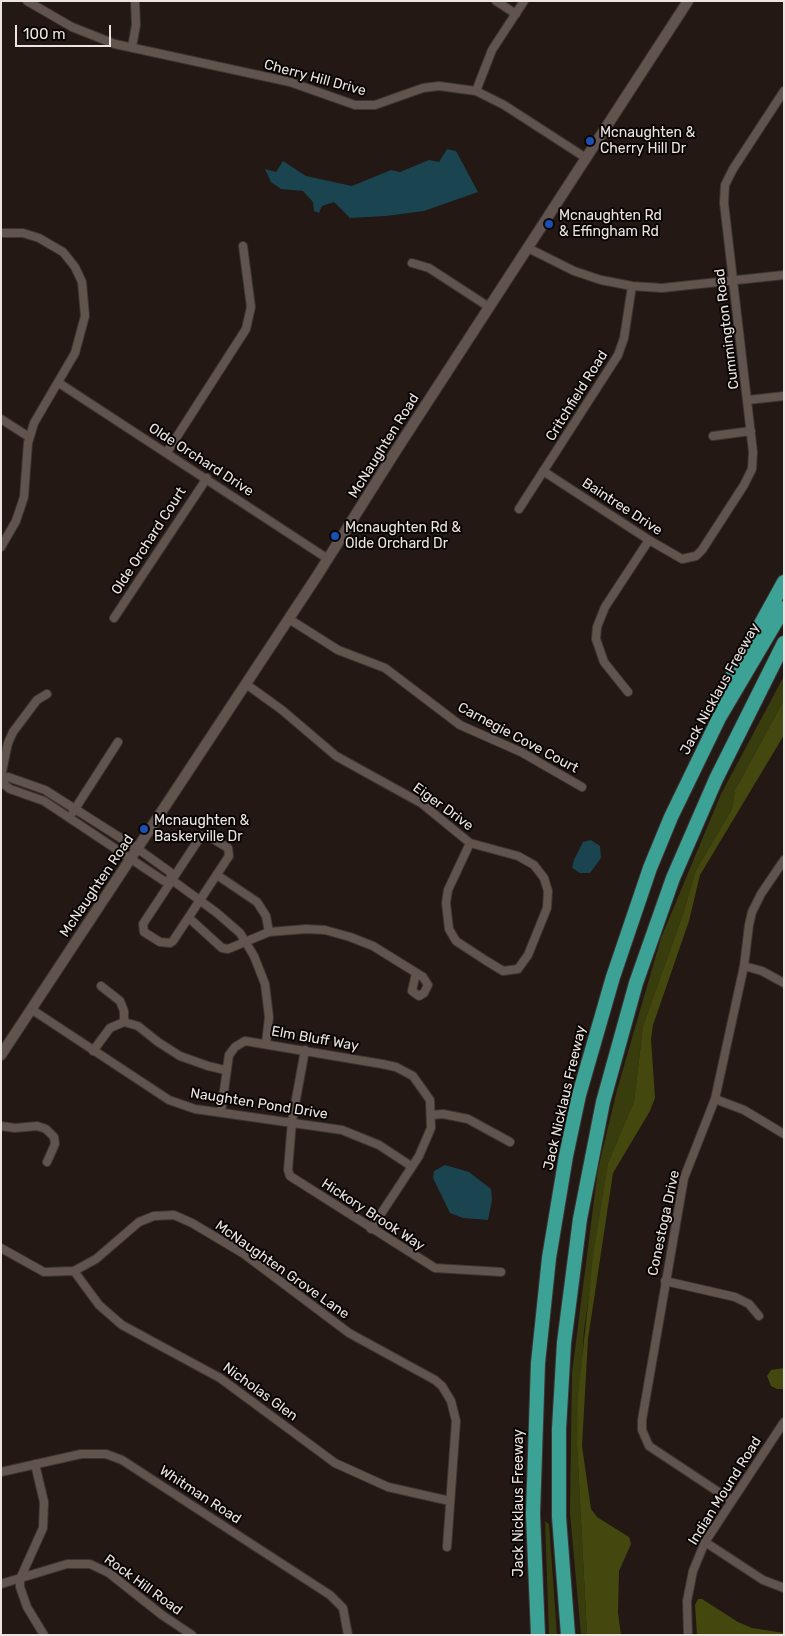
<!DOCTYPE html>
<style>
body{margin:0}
#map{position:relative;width:785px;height:1636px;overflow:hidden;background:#231813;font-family:Rubik,sans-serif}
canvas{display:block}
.frame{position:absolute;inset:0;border:2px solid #ece4e0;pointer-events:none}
.scale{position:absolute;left:15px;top:25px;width:96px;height:22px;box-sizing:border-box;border:2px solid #ece4e0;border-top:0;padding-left:6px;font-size:15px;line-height:18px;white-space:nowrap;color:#ece4e0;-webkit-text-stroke:4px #090504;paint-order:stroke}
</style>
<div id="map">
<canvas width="785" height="1636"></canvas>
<div class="frame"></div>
<div class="scale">100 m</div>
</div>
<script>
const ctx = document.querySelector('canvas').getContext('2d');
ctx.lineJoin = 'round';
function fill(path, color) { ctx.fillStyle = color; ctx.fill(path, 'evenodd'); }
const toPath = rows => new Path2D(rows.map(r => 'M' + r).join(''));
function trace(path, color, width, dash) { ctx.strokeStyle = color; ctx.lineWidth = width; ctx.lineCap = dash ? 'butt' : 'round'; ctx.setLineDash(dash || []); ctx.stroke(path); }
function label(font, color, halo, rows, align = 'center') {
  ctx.font = font + ' Rubik,sans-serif'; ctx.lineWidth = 4; ctx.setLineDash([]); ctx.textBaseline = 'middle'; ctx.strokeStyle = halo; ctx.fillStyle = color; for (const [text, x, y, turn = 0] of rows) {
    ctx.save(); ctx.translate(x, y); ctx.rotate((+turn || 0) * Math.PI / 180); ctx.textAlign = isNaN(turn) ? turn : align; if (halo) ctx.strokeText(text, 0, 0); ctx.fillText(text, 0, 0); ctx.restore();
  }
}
fill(toPath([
 [784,676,784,700,735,790,732,809,696,870,683,914,643,1026,634,1101,608,1163,584,1330,577,1444,587,1635,581,1635,570,1513,572,1373,598,1169,617,1090,661,938,721,794],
 [545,1521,549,1524,557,1635,549,1635]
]), '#393d0d');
fill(toPath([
 [784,700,784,735,700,875,689,921,653,1025,651,1039,655,1098,650,1111,613,1173,588,1339,582,1446,591,1509,597,1517,629,1537,631,1544,619,1571,618,1613,621,1635,587,1635,577,1444,578,1396,593,1258,608,1163,634,1101,643,1026,683,914,696,870,732,809,735,790],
 [784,1368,784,1389,777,1389,771,1386,767,1376,771,1370],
 [698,1599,702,1599,738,1622,752,1628,784,1633,784,1635,697,1635,695,1605]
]), '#44480f');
fill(toPath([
 [447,149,456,151,478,192,424,211,385,216,350,218,334,202,322,206,319,213,314,211,313,202,303,191,281,189,271,182,265,169,276,172,283,161,306,176,352,186,391,170,400,172,429,160,439,162],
 [591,840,600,846,601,858,590,873,580,873,572,868,574,860,583,842],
 [445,1165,469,1172,491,1189,492,1200,488,1220,463,1218,450,1213,433,1178,434,1171]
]), '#194450');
const street = toPath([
 [27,1,72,27,115,44,290,82,355,105,375,105,423,88,439,86,476,91,504,105,586,158],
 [496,1,516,14],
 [132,47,136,25,135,1],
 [476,91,492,50,524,1],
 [1,233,23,233,39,238,63,252,75,267,82,282,85,316,75,353,34,423,28,443,24,497,16,521,1,547],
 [528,248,574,271,601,280,632,286,662,288,784,275],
 [412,263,429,268,489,307],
 [59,383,328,559],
 [748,400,784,396],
 [1,419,29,437],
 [713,436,751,431],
 [167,452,246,329,251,307,243,246],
 [543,471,649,540,682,559,696,556,702,550,744,485,752,469,753,452,724,203,725,185,733,169,784,91],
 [519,509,618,355,624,338,632,286],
 [114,618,207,478],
 [289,619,338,650,385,668,460,725,521,752,582,787],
 [246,684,282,710,336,756,421,803,470,843,518,856,534,865,544,878,548,891,547,908,528,955,518,969,503,971,485,960,456,941,449,929,446,903,448,890,470,843],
 [628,692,604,662,596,639,597,627,605,607,649,540],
 [1,776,8,743,13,732,37,700,47,694],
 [1,781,8,777,45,790,138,849,170,872,172,880],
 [1,782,10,789,44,801,164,881,172,880,217,913,240,933,254,956,265,984,269,1017,266,1043],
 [73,812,118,742],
 [201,836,210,837,228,848,229,856,173,941,170,943,160,942,144,932,143,924,201,836],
 [217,875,257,902,266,916,269,932],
 [189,918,222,948,228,949,269,932,306,929,325,930,350,937,373,946,423,977,428,985,424,993,419,996,412,991,416,973],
 [744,966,762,971,784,983],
 [101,986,120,1001,124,1011,124,1022],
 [31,1009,169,1100,195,1109,342,1130,379,1145,411,1166],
 [305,1050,292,1121,288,1170,290,1176,435,1268,501,1272],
 [93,1051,110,1028,124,1022,138,1026,158,1042,180,1056,208,1066,225,1070],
 [715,1099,744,1110,784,1134],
 [221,1112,229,1055,235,1047,245,1041,382,1064,396,1067,413,1076,430,1100,431,1128,419,1156,371,1229],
 [432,1115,443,1114,468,1119,510,1142],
 [1,1126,15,1128,37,1126,46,1129,54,1137,55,1144,47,1162],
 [1,1248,44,1272,74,1271,96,1259,139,1222,154,1216,174,1215,192,1223,244,1254,349,1333,435,1380,442,1386,451,1401,456,1421,447,1547],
 [74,1271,99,1305,122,1325,220,1378,335,1463,388,1487,450,1501],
 [665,1281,735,1297,749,1304,759,1316],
 [35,1464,44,1502,43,1528,20,1579,20,1587,27,1607,44,1635],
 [1,1472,81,1454,106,1454,122,1460,330,1595,343,1608,348,1635],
 [732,1501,649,1446,642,1430,642,1420,684,1178,715,1099,744,966,749,925,752,912,761,894,784,860],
 [705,1542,763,1580,784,1588],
 [1,1584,67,1564,90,1564,109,1573,162,1615,192,1635],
 [688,1635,687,1601,693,1571,705,1542,784,1422]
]);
const secondary = toPath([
 [1,1055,317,576,397,449,688,1]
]);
const highway = toPath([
 [719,700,784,582],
 [538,1635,533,1514,538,1363,549,1258,566,1156,579,1095,613,977,650,868,671,817,719,718,784,608],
 [568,1635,559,1517,559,1429,564,1343,580,1219,603,1102,636,983,673,878,716,779,784,643]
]);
trace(street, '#3d3533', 10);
trace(secondary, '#3d3533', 12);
trace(highway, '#3d3533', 16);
trace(street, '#61544e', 8);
trace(secondary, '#61544e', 10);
trace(highway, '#3ca295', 14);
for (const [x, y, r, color] of [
 [590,141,5,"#1a4fb4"],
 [549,224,5,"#1a4fb4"],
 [335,536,5,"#1a4fb4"],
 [144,829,5,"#1a4fb4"]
]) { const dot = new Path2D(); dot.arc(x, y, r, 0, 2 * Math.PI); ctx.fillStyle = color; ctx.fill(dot); trace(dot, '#090504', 2); }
label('14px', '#ece4e0', '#090504', [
 ["Cherry Hill Drive",315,78,15],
 ["Cummington Road",727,329,-97],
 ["Critchfield Road",577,396,-58],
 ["McNaughten Road",384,446,-58],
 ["Olde Orchard Drive",201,460,33],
 ["Baintree Drive",622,507,33],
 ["Olde Orchard Court",149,541,-57],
 ["Jack Nicklaus Freeway",720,689,-61],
 ["Carnegie Cove Court",518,738,28],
 ["Eiger Drive",443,807,36],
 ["McNaughten Road",97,886,-56],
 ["Elm Bluff Way",315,1039,10],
 ["Jack Nicklaus Freeway",565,1098,-77],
 ["Naughten Pond Drive",259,1104,9],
 ["Hickory Brook Way",373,1215,33],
 ["Conestoga Drive",664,1223,-78],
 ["McNaughten Grove Lane",282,1270,35],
 ["Nicholas Glen",260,1392,36],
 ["Indian Mound Road",725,1491,-58],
 ["Whitman Road",200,1495,33],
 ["Jack Nicklaus Freeway",519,1503,-90],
 ["Rock Hill Road",143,1585,36]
]);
label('14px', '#ece4e0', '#090504', [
 ["Mcnaughten &",600,133],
 ["Cherry Hill Dr",600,149],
 ["Mcnaughten Rd",559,216],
 ["& Effingham Rd",559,232],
 ["Mcnaughten Rd &",345,528],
 ["Olde Orchard Dr",345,544],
 ["Mcnaughten &",154,821],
 ["Baskerville Dr",154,837]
], 'left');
</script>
